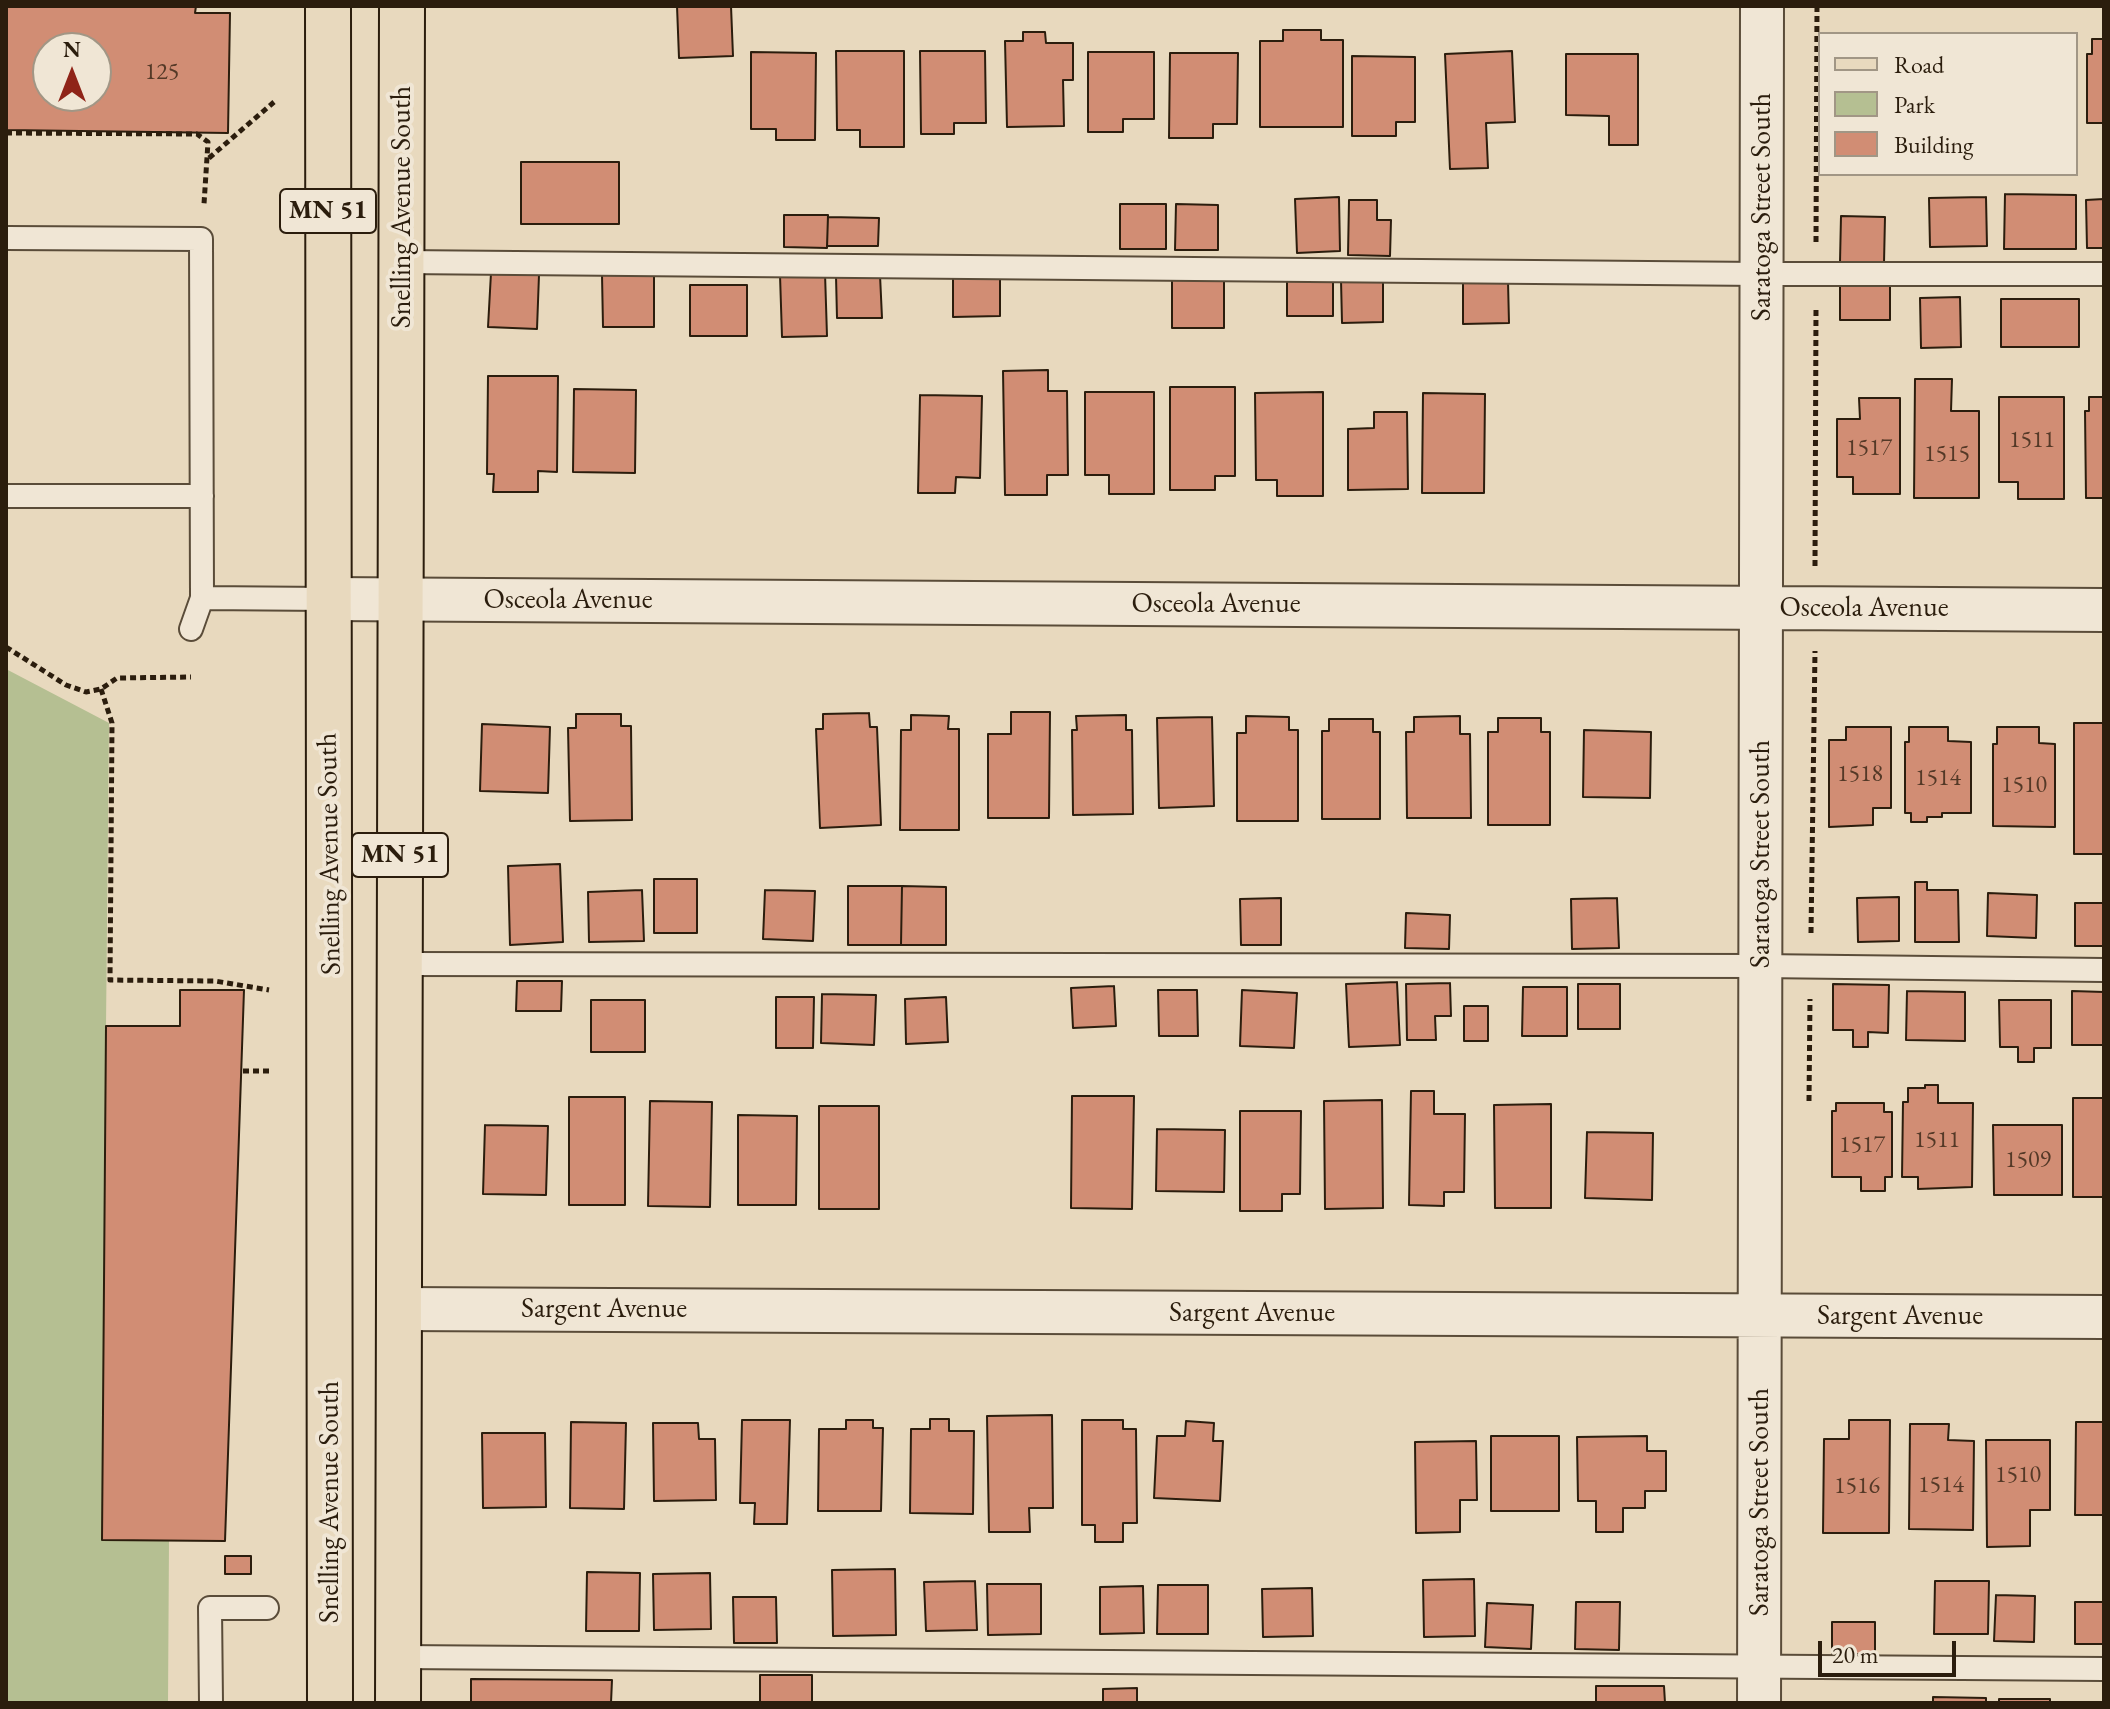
<!DOCTYPE html>
<style>
body{margin:0}
#map{position:relative;width:2110px;height:1709px;overflow:hidden;background:#e8d9be;font-family:"EB Garamond",serif}
canvas{display:block}
.frame{position:absolute;inset:0;border:8px solid #2b1d0d;pointer-events:none}
.legend{position:absolute;left:1818px;top:32px;width:260px;height:144px;box-sizing:border-box;background:#f0e6d5;border:2px solid #a19685;margin:0;padding:10px 14px;list-style:none;font-size:24px;color:#2b1d0d}
.legend li{display:flex;align-items:center;gap:16px;height:40px}
.legend b{width:40px;border:2px solid #a19685}
.north{position:absolute;left:32px;top:32px;width:80px;height:80px;box-sizing:border-box;background:#f0e6d5;border:2px solid #a19685;border-radius:50%;rotate:0deg;font-size:22px;font-weight:700;line-height:32px;text-align:center;color:#2b1d0d}
.north::after{content:'';display:block;margin:auto;width:28px;height:36px;background:#8f2418;clip-path:polygon(50% 0,100% 100%,50% 72%,0 100%)}
.scale{position:absolute;left:1818px;top:1641px;width:138px;height:36px;box-sizing:border-box;border:4px solid #2b1d0d;border-top:0;padding-left:10px;font-size:24px;line-height:28px;white-space:nowrap;color:#2b1d0d;-webkit-text-stroke:6px #f0e6d5;paint-order:stroke}
</style>
<div id="map">
<canvas width="2110" height="1709"></canvas>
<div class="frame"></div>
<ul class="legend">
<li><b style="height:10px;background:#e8d9be"></b>Road</li>
<li><b style="height:22px;background:#b5bf92"></b>Park</li>
<li><b style="height:22px;background:#d18d74"></b>Building</li>
</ul>
<div class="north">N</div>
<div class="scale">20 m</div>
</div>
<script>
const ctx = document.querySelector('canvas').getContext('2d');
ctx.lineJoin = 'round';
function fill(path, color) { ctx.fillStyle = color; ctx.fill(path, 'evenodd'); }
const toPath = rows => new Path2D(rows.map(r => 'M' + r).join(''));
function trace(path, color, width, dash) { ctx.strokeStyle = color; ctx.lineWidth = width; ctx.lineCap = dash ? 'butt' : 'round'; ctx.setLineDash(dash || []); ctx.stroke(path); }
function label(font, color, halo, rows, align = 'center') {
  ctx.font = font + ' "EB Garamond",serif'; ctx.lineWidth = 8; ctx.setLineDash([]); ctx.textBaseline = 'middle'; ctx.strokeStyle = halo; ctx.fillStyle = color; for (const [text, x, y, turn = 0] of rows) {
    ctx.save(); ctx.translate(x, y); ctx.rotate((+turn || 0) * Math.PI / 180); ctx.textAlign = isNaN(turn) ? turn : align; if (halo) ctx.strokeText(text, 0, 0); ctx.fillText(text, 0, 0); ctx.restore();
  }
}
fill(toPath([
 [6,669,109,723,106,1026,179,1026,180,990,244,990,225,1541,169,1541,168,1703,6,1703]
]), '#b5bf92');
const building = toPath([
 [6,6,196,6,195,13,230,13,228,133,6,130,6,6],
 [48,48,96,48,96,96,48,96,48,48],
 [677,6,731,6,733,56,679,58,677,6],
 [1283,30,1321,30,1321,40,1343,40,1343,127,1260,127,1260,41,1283,41,1283,30],
 [1023,32,1045,32,1046,43,1073,43,1073,80,1063,80,1064,126,1007,127,1005,41,1023,41,1023,32],
 [2092,39,2104,39,2104,123,2087,123,2087,54,2092,54,2092,39],
 [836,51,904,51,904,147,860,147,860,130,837,130,836,51],
 [920,51,985,51,986,123,954,123,954,134,921,134,920,51],
 [1512,51,1515,122,1486,123,1488,168,1450,169,1445,54,1512,51],
 [751,52,816,53,815,140,776,140,776,129,751,129,751,52],
 [1088,52,1154,52,1154,119,1123,119,1123,132,1088,132,1088,52],
 [1170,53,1238,53,1237,124,1213,124,1213,138,1169,138,1170,53],
 [1566,54,1638,54,1638,145,1609,145,1609,116,1566,115,1566,54],
 [1352,56,1415,57,1415,122,1396,122,1396,136,1352,136,1352,56],
 [521,162,619,162,619,224,521,224,521,162],
 [2005,194,2076,195,2076,249,2004,249,2005,194],
 [1339,197,1340,251,1297,253,1295,199,1339,197],
 [1986,197,1987,246,1930,247,1929,198,1986,197],
 [2104,199,2104,248,2087,248,2086,200,2104,199],
 [1349,200,1377,200,1377,220,1391,220,1390,256,1348,255,1349,200],
 [1120,204,1166,204,1166,249,1120,249,1120,204],
 [1176,204,1218,205,1218,250,1175,250,1176,204],
 [784,215,828,215,827,248,784,247,784,215],
 [1841,216,1885,217,1884,263,1840,262,1841,216],
 [828,217,879,218,878,246,827,246,828,217],
 [491,273,539,275,537,329,488,327,491,273],
 [825,273,827,336,782,337,780,275,825,273],
 [602,275,654,275,654,327,603,327,602,275],
 [880,275,882,318,837,318,836,276,880,275],
 [1000,275,1000,316,953,317,953,276,1000,275],
 [1172,277,1224,277,1224,328,1172,328,1172,277],
 [1287,279,1333,279,1333,316,1287,316,1287,279],
 [1383,279,1383,322,1342,323,1341,280,1383,279],
 [1463,281,1508,281,1509,323,1463,324,1463,281],
 [1840,282,1890,282,1890,320,1840,320,1840,282],
 [690,285,747,285,747,336,690,336,690,285],
 [1960,297,1961,347,1921,348,1920,298,1960,297],
 [2001,299,2079,299,2079,347,2001,347,2001,299],
 [1048,370,1048,391,1067,391,1068,475,1047,475,1047,495,1005,495,1003,371,1048,370],
 [488,376,558,376,557,472,538,471,538,492,493,492,494,474,487,474,488,376],
 [1915,379,1952,379,1951,411,1979,411,1979,498,1914,498,1915,379],
 [1170,387,1235,387,1235,476,1215,476,1215,490,1170,490,1170,387],
 [574,389,636,390,635,473,573,472,574,389],
 [1085,392,1154,392,1154,494,1109,494,1109,475,1085,475,1085,392],
 [1323,392,1323,496,1277,496,1277,480,1256,480,1255,393,1323,392],
 [1423,393,1485,394,1484,493,1422,493,1423,393],
 [920,395,982,396,980,478,956,477,955,493,918,493,920,395],
 [1999,397,2064,397,2064,499,2018,499,2018,482,1999,482,1999,397],
 [2089,397,2104,397,2104,498,2086,498,2085,411,2089,411,2089,397],
 [1859,398,1900,398,1900,494,1853,494,1853,477,1837,477,1837,419,1860,419,1859,398],
 [1374,412,1407,412,1408,489,1348,490,1348,429,1374,428,1374,412],
 [1011,712,1050,712,1049,818,988,818,988,734,1011,734,1011,712],
 [869,713,870,727,877,727,881,825,820,828,816,729,823,729,823,714,869,713],
 [576,714,621,714,621,726,631,726,632,820,570,821,568,728,576,728,576,714],
 [911,715,949,716,948,729,959,729,959,830,900,830,901,730,911,730,911,715],
 [1126,715,1126,730,1132,730,1133,814,1073,815,1072,730,1077,730,1076,716,1126,715],
 [1246,716,1289,717,1289,730,1298,730,1298,821,1237,821,1237,733,1246,733,1246,716],
 [1460,716,1460,734,1470,734,1471,818,1407,818,1406,732,1414,732,1414,717,1460,716],
 [1212,717,1214,806,1159,808,1157,718,1212,717],
 [1498,718,1541,718,1541,732,1550,732,1550,825,1488,825,1488,732,1498,732,1498,718],
 [1329,719,1373,719,1373,732,1380,732,1380,819,1322,819,1322,731,1329,731,1329,719],
 [2074,723,2104,723,2104,854,2074,854,2074,723],
 [482,724,550,727,548,793,480,791,482,724],
 [1846,727,1891,727,1891,808,1873,808,1873,825,1829,827,1829,740,1846,740,1846,727],
 [1909,727,1948,727,1948,741,1971,742,1971,813,1942,813,1942,817,1927,817,1927,822,1911,822,1911,813,1905,813,1905,742,1909,742,1909,727],
 [1997,727,2039,727,2039,743,2055,744,2055,827,1993,826,1993,744,1997,744,1997,727],
 [1584,730,1651,732,1650,798,1583,797,1584,730],
 [560,864,563,942,510,945,508,866,560,864],
 [654,879,697,879,697,933,654,933,654,879],
 [1915,882,1927,882,1927,890,1958,890,1959,942,1915,942,1915,882],
 [848,886,902,886,901,945,848,945,848,886],
 [902,886,946,887,946,945,901,945,902,886],
 [642,890,644,941,589,942,588,892,642,890],
 [765,890,815,891,813,941,763,939,765,890],
 [1988,893,2037,895,2036,938,1987,936,1988,893],
 [1899,897,1899,941,1858,942,1857,898,1899,897],
 [1281,898,1281,945,1241,945,1240,899,1281,898],
 [1617,898,1619,948,1572,949,1571,899,1617,898],
 [2075,903,2104,903,2104,946,2075,946,2075,903],
 [1406,913,1450,915,1449,949,1405,948,1406,913],
 [517,981,562,981,561,1011,516,1011,517,981],
 [1397,982,1400,1045,1349,1047,1346,984,1397,982],
 [1450,983,1451,1016,1435,1016,1436,1040,1407,1040,1406,984,1450,983],
 [1578,984,1620,984,1620,1029,1578,1029,1578,984],
 [1833,984,1889,985,1888,1033,1868,1032,1868,1047,1853,1047,1853,1030,1833,1030,1833,984],
 [1114,986,1116,1026,1073,1028,1071,988,1114,986],
 [1523,987,1567,987,1567,1036,1522,1036,1523,987],
 [180,990,244,990,225,1541,102,1540,106,1026,180,1026,180,990],
 [1158,990,1197,990,1198,1036,1159,1036,1158,990],
 [1242,990,1297,993,1294,1048,1240,1046,1242,990],
 [1907,991,1965,992,1965,1041,1906,1040,1907,991],
 [2072,991,2104,992,2104,1045,2072,1045,2072,991],
 [822,994,876,995,874,1045,821,1043,822,994],
 [776,997,814,997,813,1048,776,1048,776,997],
 [946,997,948,1042,906,1044,905,999,946,997],
 [591,1000,645,1000,645,1052,591,1052,591,1000],
 [1999,1000,2051,1000,2051,1048,2034,1048,2034,1062,2018,1062,2018,1047,2000,1047,1999,1000],
 [1464,1006,1488,1006,1488,1041,1464,1041,1464,1006],
 [1925,1085,1938,1085,1938,1103,1973,1103,1972,1187,1918,1189,1918,1177,1902,1177,1903,1102,1908,1102,1908,1088,1925,1088,1925,1085],
 [1411,1091,1434,1091,1434,1114,1465,1114,1464,1192,1444,1192,1444,1206,1409,1205,1411,1091],
 [1072,1096,1134,1096,1132,1209,1071,1208,1072,1096],
 [569,1097,625,1097,625,1205,569,1205,569,1097],
 [2073,1098,2104,1098,2104,1197,2073,1197,2073,1098],
 [1382,1100,1383,1208,1325,1209,1324,1101,1382,1100],
 [650,1101,712,1102,710,1207,648,1206,650,1101],
 [1836,1103,1884,1103,1884,1112,1892,1112,1892,1177,1885,1177,1885,1191,1861,1191,1861,1177,1832,1177,1832,1111,1836,1111,1836,1103],
 [1551,1104,1551,1208,1495,1208,1494,1105,1551,1104],
 [819,1106,879,1106,879,1209,819,1209,819,1106],
 [1240,1111,1301,1111,1300,1194,1282,1194,1282,1211,1240,1211,1240,1111],
 [738,1115,797,1116,796,1205,738,1205,738,1115],
 [485,1125,548,1126,546,1195,483,1194,485,1125],
 [1993,1125,2062,1125,2062,1195,1994,1195,1993,1125],
 [1157,1129,1225,1130,1224,1192,1156,1191,1157,1129],
 [1587,1132,1653,1133,1652,1200,1585,1198,1587,1132],
 [1052,1415,1053,1508,1029,1508,1030,1532,989,1532,987,1416,1052,1415],
 [930,1419,949,1419,949,1431,974,1431,973,1514,910,1513,911,1429,930,1429,930,1419],
 [742,1420,790,1420,787,1524,754,1524,755,1503,740,1503,742,1420],
 [846,1420,873,1420,873,1428,883,1428,881,1511,818,1511,819,1429,846,1429,846,1420],
 [1082,1420,1123,1420,1123,1429,1136,1429,1137,1523,1123,1523,1123,1542,1095,1542,1095,1525,1082,1525,1082,1420],
 [1849,1420,1890,1420,1889,1533,1823,1533,1824,1439,1849,1439,1849,1420],
 [1186,1421,1214,1423,1213,1441,1223,1441,1220,1501,1154,1498,1157,1436,1185,1436,1186,1421],
 [571,1422,626,1423,624,1509,570,1508,571,1422],
 [2076,1422,2104,1422,2104,1515,2075,1515,2076,1422],
 [653,1423,698,1423,699,1439,715,1439,716,1500,654,1501,653,1423],
 [1910,1424,1949,1424,1948,1440,1974,1441,1973,1530,1909,1529,1910,1424],
 [482,1433,545,1433,546,1507,483,1508,482,1433],
 [1491,1436,1559,1436,1559,1511,1491,1511,1491,1436],
 [1647,1436,1647,1451,1666,1451,1666,1491,1645,1491,1645,1508,1623,1508,1623,1532,1596,1532,1596,1501,1578,1501,1577,1437,1647,1436],
 [1986,1440,2050,1440,2050,1510,2030,1510,2030,1546,1987,1547,1986,1440],
 [1476,1441,1477,1500,1460,1500,1460,1532,1416,1533,1415,1442,1476,1441],
 [225,1556,251,1556,251,1574,225,1574,225,1556],
 [895,1569,896,1635,833,1636,832,1570,895,1569],
 [587,1572,640,1573,639,1631,586,1631,587,1572],
 [710,1573,711,1629,654,1630,653,1574,710,1573],
 [1474,1579,1475,1636,1424,1637,1423,1580,1474,1579],
 [975,1581,977,1630,926,1631,924,1582,975,1581],
 [1935,1581,1989,1581,1988,1634,1934,1634,1935,1581],
 [987,1584,1041,1584,1041,1634,988,1635,987,1584],
 [1158,1585,1208,1585,1208,1634,1157,1634,1158,1585],
 [1143,1586,1144,1633,1100,1634,1100,1587,1143,1586],
 [1312,1588,1313,1636,1263,1637,1262,1589,1312,1588],
 [1996,1595,2035,1596,2034,1642,1994,1641,1996,1595],
 [733,1597,776,1597,777,1643,734,1643,733,1597],
 [1576,1602,1620,1602,1619,1650,1575,1649,1576,1602],
 [2075,1602,2104,1602,2104,1644,2075,1644,2075,1602],
 [1487,1603,1533,1605,1531,1649,1485,1647,1487,1603],
 [1832,1622,1875,1622,1875,1654,1832,1654,1832,1622],
 [760,1675,812,1675,812,1703,760,1703,760,1675],
 [471,1679,612,1680,611,1703,471,1703,471,1679],
 [1596,1686,1664,1686,1665,1703,1596,1703,1596,1686],
 [1137,1688,1137,1703,1103,1703,1103,1689,1137,1688],
 [1933,1697,1986,1698,1986,1703,1933,1703,1933,1697],
 [1999,1699,2050,1699,2050,1703,1999,1703,1999,1699]
]);
fill(building, '#d18d74');
trace(building, '#2b1d0d', 2);
const lane = toPath([
 [6,238,201,239,202,598,328,599],
 [402,262,1761,274,2104,274],
 [6,496,202,496],
 [191,629,202,598],
 [401,964,1760,966,2104,970],
 [399,1657,2104,1669],
 [211,1703,210,1608,267,1608]
]);
const street = toPath([
 [328,599,2104,610],
 [399,1309,2104,1317],
 [1759,1703,1762,6]
]);
const primary = toPath([
 [328,6,330,1703],
 [398,1703,402,6]
]);
trace(lane, '#5a4c39', 26);
trace(street, '#5a4c39', 46);
trace(primary, '#2b1d0d', 48);
trace(toPath([
 [6,133,197,134,208,142,204,204],
 [209,158,274,102],
 [1816,242,1817,6],
 [1815,566,1816,308],
 [6,647,66,685,86,692,101,689,117,678,191,677],
 [101,689,112,723,110,980,215,981,269,990],
 [1811,933,1815,651],
 [243,1071,269,1071],
 [1809,1101,1810,999]
]), '#2b1d0d', 5, [6, 4]);
trace(lane, '#f0e6d5', 22);
trace(street, '#f0e6d5', 42);
trace(primary, '#e8d9be', 44);
label('24px', '#543927', null, [
 ["125",162,72],
 ["1511",2032,440],
 ["1517",1869,448],
 ["1515",1947,454],
 ["1518",1860,774],
 ["1514",1938,778],
 ["1510",2024,785],
 ["1511",1937,1140],
 ["1517",1862,1145],
 ["1509",2028,1160],
 ["1510",2018,1475],
 ["1514",1941,1485],
 ["1516",1857,1486]
]);
for (const [x, y, w] of [
 [328,211,96],
 [400,855,96]
]) { const box = new Path2D(); box.roundRect(x - w / 2, y - 22, w, 44, 6); ctx.fillStyle = '#f0e6d5'; ctx.fill(box); trace(box, '#2b1d0d', 2); }
label('bold 26px', '#2b1d0d', null, [
 ["MN 51",328,211],
 ["MN 51",400,855]
]);
label('28px', '#2b1d0d', '#f0e6d5', [
 ["Snelling Avenue South",402,207,-90],
 ["Saratoga Street South",1762,207,-90],
 ["Osceola Avenue",568,600],
 ["Osceola Avenue",1216,604],
 ["Osceola Avenue",1864,608],
 ["Snelling Avenue South",330,854,-91],
 ["Saratoga Street South",1761,854,-90],
 ["Sargent Avenue",604,1309],
 ["Sargent Avenue",1252,1313],
 ["Sargent Avenue",1900,1316],
 ["Snelling Avenue South",330,1502,-90],
 ["Saratoga Street South",1760,1502,-90]
]);
</script>
